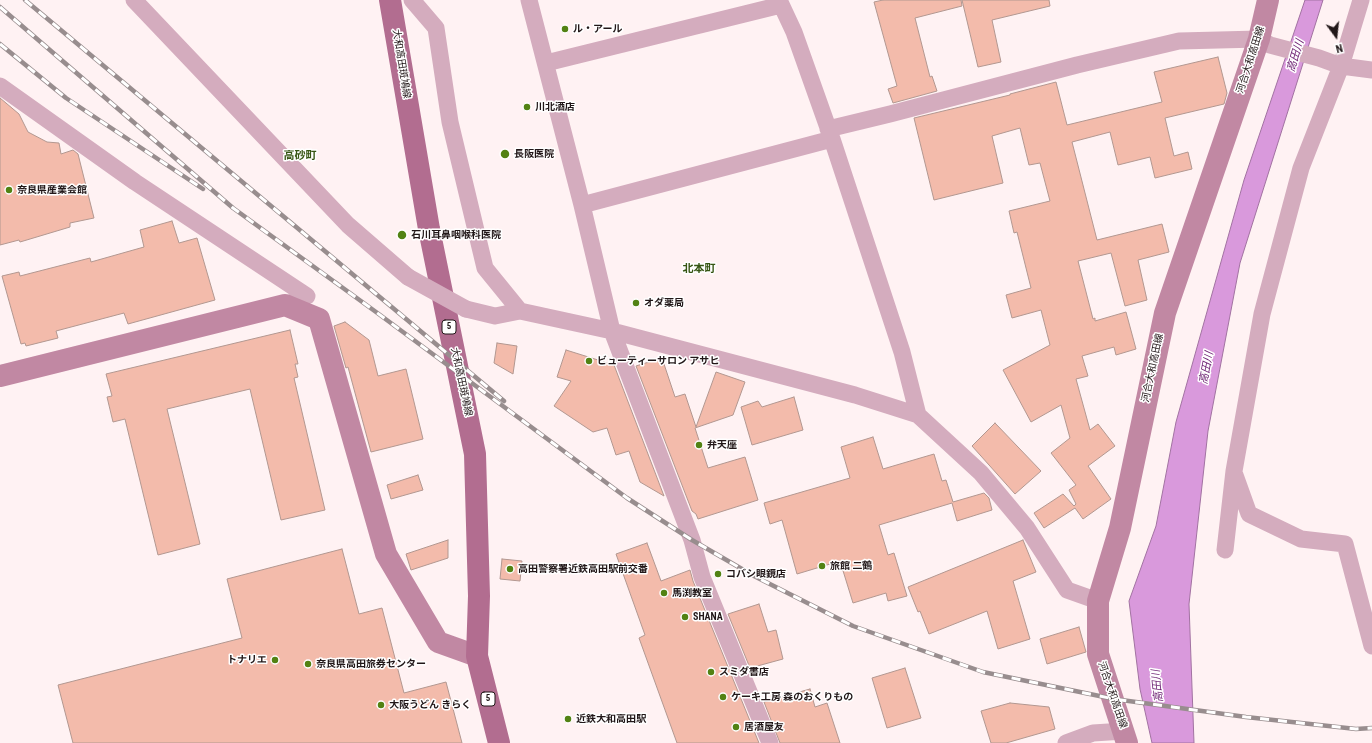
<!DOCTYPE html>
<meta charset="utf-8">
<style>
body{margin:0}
#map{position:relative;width:1372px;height:743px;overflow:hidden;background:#fff2f3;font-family:"Roboto Condensed",sans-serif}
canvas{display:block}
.north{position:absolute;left:1316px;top:16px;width:40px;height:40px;-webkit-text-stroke:3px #fff;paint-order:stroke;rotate:165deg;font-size:11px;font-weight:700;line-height:16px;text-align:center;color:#211718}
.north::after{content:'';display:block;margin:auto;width:14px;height:18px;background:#211718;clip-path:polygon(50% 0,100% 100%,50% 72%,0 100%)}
</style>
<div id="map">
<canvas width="1372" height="743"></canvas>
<div class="north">N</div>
</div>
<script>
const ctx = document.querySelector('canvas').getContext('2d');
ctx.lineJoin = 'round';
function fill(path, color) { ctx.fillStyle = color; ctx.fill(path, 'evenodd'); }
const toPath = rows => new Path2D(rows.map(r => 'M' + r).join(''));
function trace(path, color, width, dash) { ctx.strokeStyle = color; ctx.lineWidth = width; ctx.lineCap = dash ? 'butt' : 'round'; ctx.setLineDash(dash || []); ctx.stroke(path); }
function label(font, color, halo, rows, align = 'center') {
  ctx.font = font + ' "Roboto Condensed","Noto Sans JP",sans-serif'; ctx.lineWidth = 3; ctx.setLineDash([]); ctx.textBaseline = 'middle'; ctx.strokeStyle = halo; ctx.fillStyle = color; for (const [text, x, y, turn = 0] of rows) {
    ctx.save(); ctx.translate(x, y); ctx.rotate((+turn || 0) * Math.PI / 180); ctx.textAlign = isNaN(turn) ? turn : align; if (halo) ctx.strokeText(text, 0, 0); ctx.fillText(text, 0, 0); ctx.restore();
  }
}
const water = toPath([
 [1305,0,1323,0,1240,263,1208,431,1189,604,1194,743,1152,743,1140,689,1129,601,1156,526,1176,422,1244,180,1305,0]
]);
fill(water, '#d999dc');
trace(water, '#a272a1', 1);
const building = toPath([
 [883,0,961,0,962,6,915,18,930,77,932,76,937,91,893,103,888,89,897,86,874,2,883,0],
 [962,0,1049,0,1050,6,992,20,1001,62,978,67,962,0],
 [1218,57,1227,93,1224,104,1165,118,1174,156,1188,152,1192,169,1155,178,1150,157,1118,165,1110,132,1072,142,1097,240,1162,224,1169,252,1138,260,1147,300,1125,306,1111,253,1078,261,1093,319,1095,318,1095,321,1126,312,1136,349,1116,355,1114,347,1082,356,1088,376,1076,379,1090,430,1098,424,1115,446,1088,466,1111,499,1083,519,1075,508,1044,528,1034,513,1063,494,1074,506,1076,504,1069,490,1076,485,1051,453,1070,438,1061,405,1031,422,1003,370,1050,345,1041,310,1012,318,1006,295,1031,288,1017,232,1014,233,1009,211,1050,201,1040,163,1029,165,1020,128,992,136,1003,183,934,200,914,118,1010,95,1010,94,1056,82,1067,125,1162,102,1154,72,1218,57],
 [0,98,19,114,28,132,47,142,59,143,61,154,73,150,78,154,94,218,70,223,70,227,20,242,19,240,0,245,0,98],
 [172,221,179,243,197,238,215,300,128,324,124,313,56,331,58,338,26,346,25,343,21,344,2,276,19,272,20,276,90,258,91,262,144,247,140,230,172,221],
 [345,322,369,340,378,376,406,369,423,439,371,452,348,367,346,368,334,326,345,322],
 [290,330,298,364,295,364,298,377,294,378,325,510,281,520,250,389,167,409,200,544,158,555,125,419,113,422,107,397,112,396,106,374,290,330],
 [497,343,517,346,513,374,494,363,497,343],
 [566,350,614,365,664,496,640,482,629,451,616,455,607,428,593,432,554,406,571,381,557,377,566,350],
 [662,358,675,397,685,394,696,427,716,372,745,382,733,415,695,428,708,468,745,457,758,500,698,519,696,514,692,511,636,366,662,358],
 [794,397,803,430,752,445,741,407,758,401,762,407,794,397],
 [995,423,1041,471,1015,494,972,446,995,423],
 [873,437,883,469,934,454,942,481,946,480,953,502,984,493,989,498,992,510,957,521,952,503,879,525,888,555,894,553,907,596,888,601,886,593,853,603,840,561,797,574,782,520,770,524,764,503,850,478,841,447,873,437],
 [418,475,423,490,391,499,387,485,418,475],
 [448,540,448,558,411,570,406,554,448,540],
 [1023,540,1036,572,1013,581,1030,639,998,649,987,611,929,634,920,611,918,612,908,587,1023,540],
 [647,543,661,581,690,570,693,581,759,743,677,743,639,638,645,635,616,554,647,543],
 [342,549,359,614,382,608,404,693,446,682,462,743,73,743,58,685,242,638,227,579,342,549],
 [502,559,522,561,520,581,500,579,502,559],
 [759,604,768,632,776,630,783,659,750,668,728,614,759,604],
 [1079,627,1086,652,1047,664,1040,639,1079,627],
 [905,668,921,718,887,728,872,678,905,668],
 [810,689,815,707,827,703,840,743,780,743,764,702,810,689],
 [1010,703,1049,707,1055,729,1006,743,991,743,981,711,1010,703]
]);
fill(building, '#f3bbab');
trace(building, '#b29790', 1);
trace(toPath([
 [134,0,348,225,408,277],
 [412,0,436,28,450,122,485,268,520,311],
 [529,0,582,205,612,331,692,540,702,577,770,743],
 [779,0,794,32,832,139,902,352,918,415],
 [546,63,781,5],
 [0,86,135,182,307,296,285,305],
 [828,129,890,114,1077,65,1179,41,1259,39,1270,45,1319,58,1341,66,1372,70],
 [582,205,832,139],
 [466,309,495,316,520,311,612,331,855,395,918,415,981,473,1027,528,1067,590,1098,601],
 [1235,475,1249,514,1301,539,1345,544,1372,646],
 [1225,550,1234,471,1262,314,1301,168,1341,66,1361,0],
 [1066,743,1093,733,1124,731]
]), '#d4acbe', 17);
trace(toPath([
 [0,376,285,305,319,319,386,554,438,642,477,656],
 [1127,743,1098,654,1098,601,1120,528,1165,313,1259,39,1268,0]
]), '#c188a3', 22);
trace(toPath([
 [390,0,429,229,475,454,479,596,477,656,499,743]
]), '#b26d90', 22);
const rail = toPath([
 [25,0,504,401],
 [0,7,233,208,376,312,627,498,692,540,754,576,853,626,983,672,1114,699,1246,717,1356,729,1372,728],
 [0,44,66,98,203,189]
]);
trace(rail, '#988d8e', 4.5);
trace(rail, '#fff', 3, [9]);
trace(toPath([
 [408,277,466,309]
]), '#d4acbe', 17);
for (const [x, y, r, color] of [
 [565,29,4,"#528213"],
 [527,107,4,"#528213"],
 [505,154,5,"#528213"],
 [9,190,4,"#528213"],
 [402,235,5,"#528213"],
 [636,303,4,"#528213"],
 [589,361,4,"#528213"],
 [699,445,4,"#528213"],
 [822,566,4,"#528213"],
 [510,569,4,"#528213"],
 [718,574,4,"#528213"],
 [664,593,4,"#528213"],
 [685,617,4,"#528213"],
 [275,660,4,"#528213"],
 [308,664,4,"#528213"],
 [711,672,4,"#528213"],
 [723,697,4,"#528213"],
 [381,705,4,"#528213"],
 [568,719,4,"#528213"],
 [736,727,4,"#528213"]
]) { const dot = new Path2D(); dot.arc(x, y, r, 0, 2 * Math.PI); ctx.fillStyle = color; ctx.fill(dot); trace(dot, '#fff', 1.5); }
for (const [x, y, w] of [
 [449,327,14],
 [488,699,14]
]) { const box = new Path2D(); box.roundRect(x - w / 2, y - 7, w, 14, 3); ctx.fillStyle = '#fff'; ctx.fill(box); trace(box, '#211718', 1); }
label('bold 9px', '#211718', null, [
 ["5",449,327],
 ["5",488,699]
]);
label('bold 10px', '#211718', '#fff', [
 ["ル・アール",573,29],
 ["川北酒店",535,107],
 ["長阪医院",514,154],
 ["奈良県産業会館",17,190],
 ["石川耳鼻咽喉科医院",411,235],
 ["オダ薬局",644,303],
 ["ビューティーサロン アサヒ",597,361],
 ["弁天座",707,445],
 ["旅館 二鶴",830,566],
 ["高田警察署近鉄高田駅前交番",518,569],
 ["コバシ眼鏡店",726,574],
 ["馬渕教室",672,593],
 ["SHANA",693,617],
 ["トナリエ",267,660,"right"],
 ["奈良県高田旅券センター",316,664],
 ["スミダ書店",719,672],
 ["ケーキ工房 森のおくりもの",731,697],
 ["大阪うどん きらく",389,705],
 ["近鉄大和高田駅",576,719],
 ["居酒屋友",744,727]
], 'left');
label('10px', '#211718', '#fff', [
 ["河合大和高田線",1251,60,-72],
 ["大和高田斑鳩線",401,64,81],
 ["河合大和高田線",1153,368,-78],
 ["大和高田斑鳩線",461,382,78],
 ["河合大和高田線",1112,695,71]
]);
label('italic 11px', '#6e2474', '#fff', [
 ["高田川",1296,56,-73],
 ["高田川",1207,368,-79],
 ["高田川",1158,686,-96]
]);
label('bold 11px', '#365513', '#fff', [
 ["高砂町",300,156],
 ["北本町",699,269]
]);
</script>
